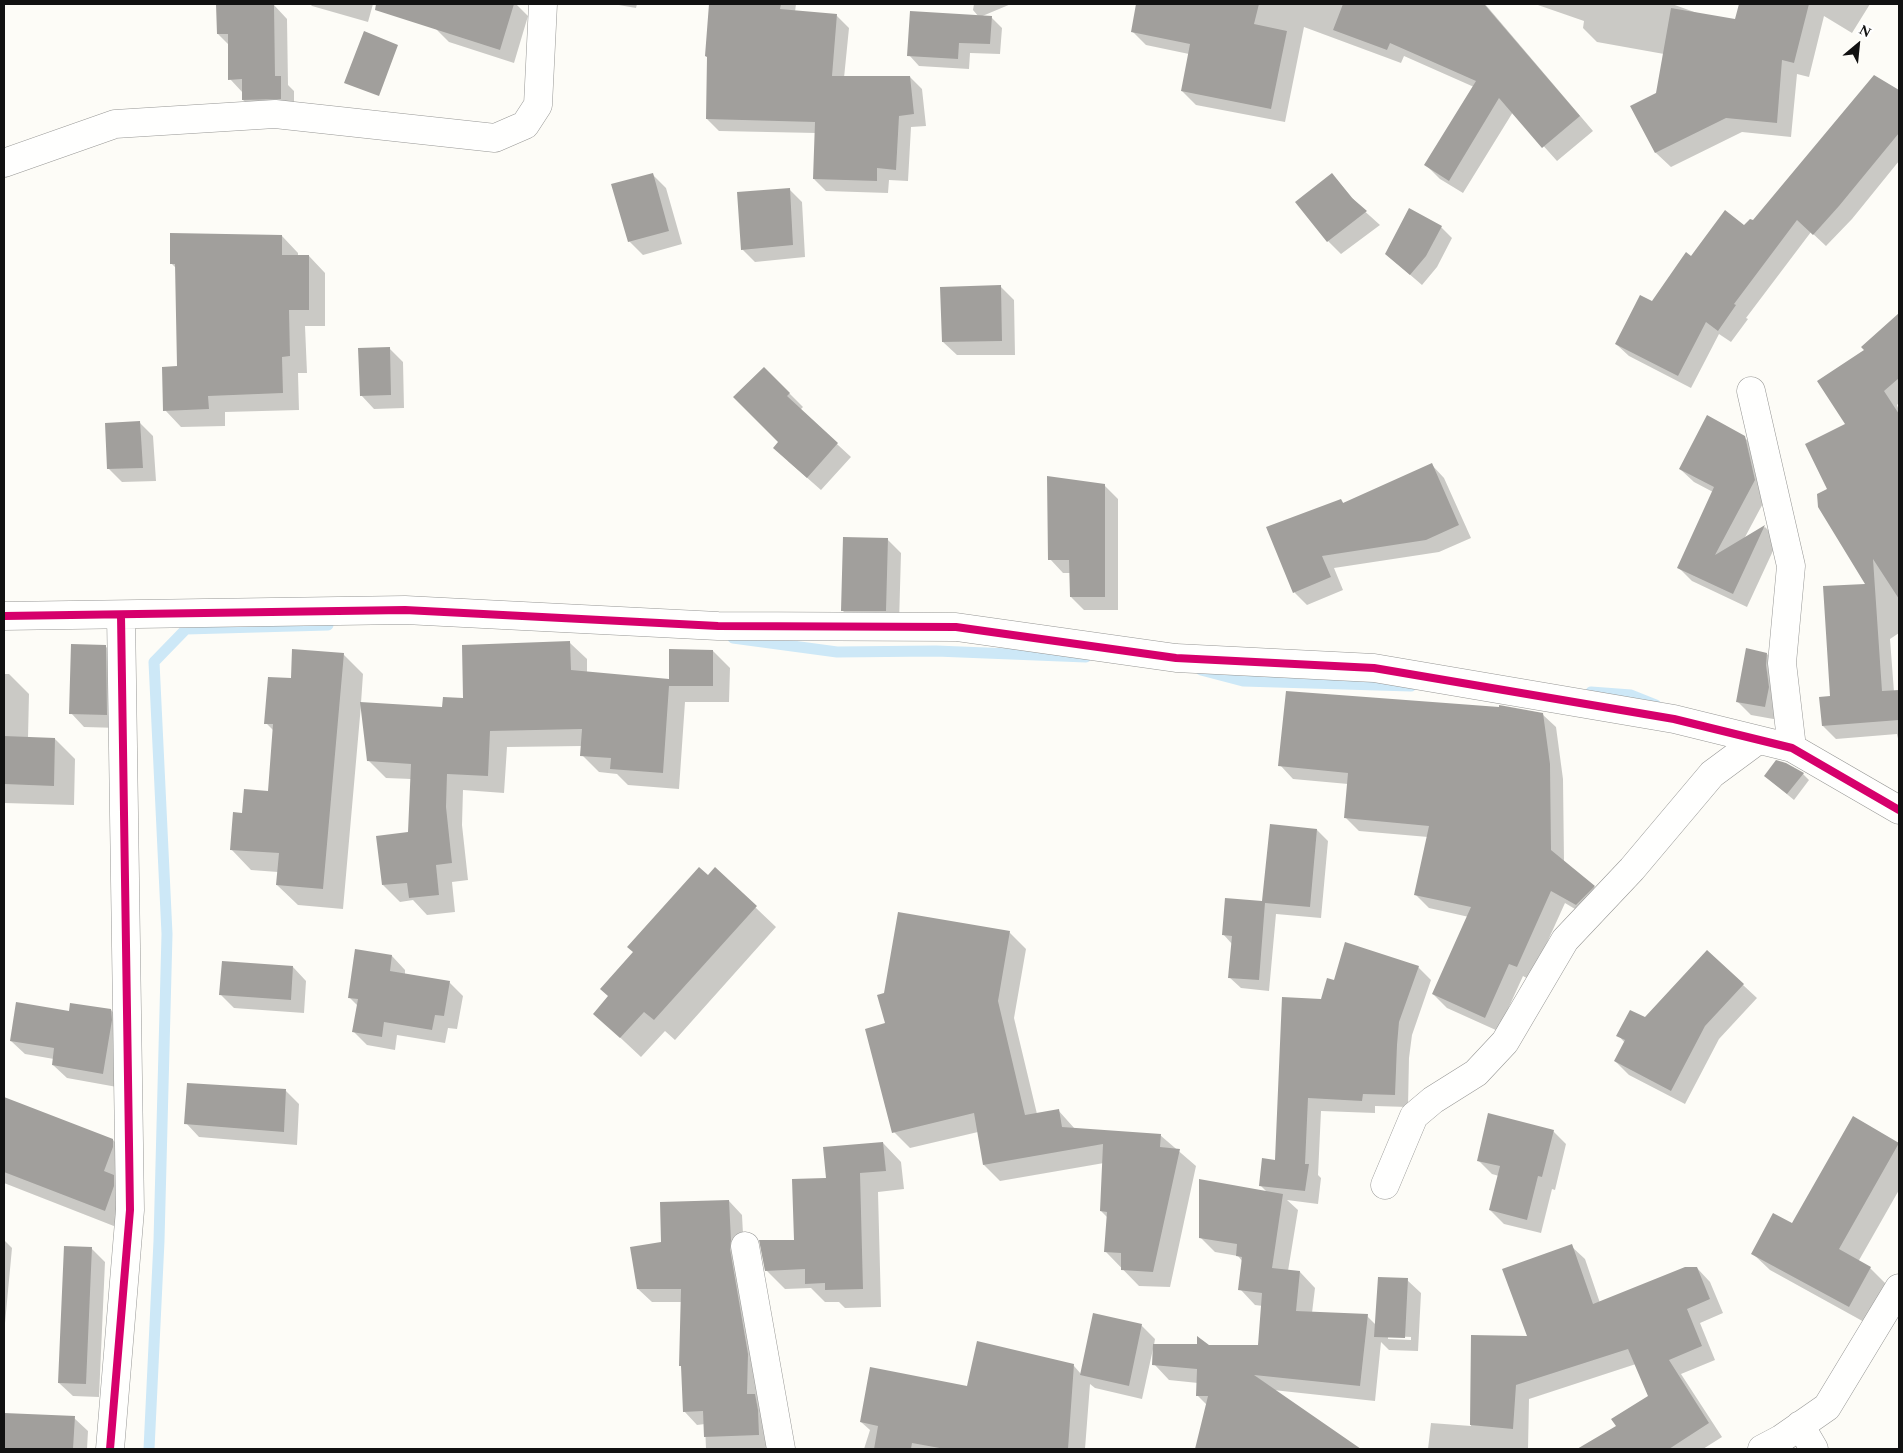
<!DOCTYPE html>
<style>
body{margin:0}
#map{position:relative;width:1903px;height:1453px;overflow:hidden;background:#fdfcf7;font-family:Spectral,serif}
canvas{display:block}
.frame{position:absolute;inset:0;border:5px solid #111;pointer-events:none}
.north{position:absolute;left:1833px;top:20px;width:50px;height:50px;-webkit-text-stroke:4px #fff;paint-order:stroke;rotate:28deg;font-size:14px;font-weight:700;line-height:20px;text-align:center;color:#111}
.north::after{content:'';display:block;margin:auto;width:18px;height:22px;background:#111;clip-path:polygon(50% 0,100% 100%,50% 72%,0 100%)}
</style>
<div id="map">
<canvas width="1903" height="1453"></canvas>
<div class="frame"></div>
<div class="north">N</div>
</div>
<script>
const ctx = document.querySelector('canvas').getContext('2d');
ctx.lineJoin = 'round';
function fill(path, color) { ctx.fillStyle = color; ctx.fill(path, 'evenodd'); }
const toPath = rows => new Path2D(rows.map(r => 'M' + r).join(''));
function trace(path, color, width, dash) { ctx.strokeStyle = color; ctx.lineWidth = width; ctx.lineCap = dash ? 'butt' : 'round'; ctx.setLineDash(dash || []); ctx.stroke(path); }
fill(toPath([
 [310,4,373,4,368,22,312,6],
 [443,4,516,4,528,16,514,63,449,42,435,28],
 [613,4,637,4,636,8],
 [710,4,796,4,795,12,837,16,849,28,844,78,910,77,922,89,926,126,911,127,908,181,889,180,888,193,826,191,814,179,816,133,719,131,707,119],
 [974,4,1011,4,980,17,991,17,1002,28,1000,54,970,53,969,69,919,66,909,55,979,17,973,10],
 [1138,4,1430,4,1451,12,1455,4,1485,4,1593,131,1557,161,1513,112,1463,193,1440,179,1426,165,1474,87,1404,56,1401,63,1304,27,1285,122,1196,105,1182,91,1189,54,1146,45,1132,31],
 [1535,4,1672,4,1736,27,1773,16,1780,4,1870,4,1852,33,1824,16,1809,77,1797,74,1791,137,1742,132,1671,167,1656,153,1632,107,1657,94,1664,54,1597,42,1583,28,1584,21],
 [274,5,287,19,288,85,294,91,294,112,257,113,243,100,243,93,230,79,229,45,218,34],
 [1875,77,1899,91,1899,161,1852,219,1826,246,1811,232,1746,318,1748,319,1731,342,1719,334,1691,388,1629,356,1616,344,1692,257,1754,222],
 [652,174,666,188,682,244,643,255,629,241],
 [1332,174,1360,207,1380,225,1341,254,1328,241],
 [789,189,802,202,805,257,755,262,742,249],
 [1441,227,1452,238,1437,267,1422,285,1386,254],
 [282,236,298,253,298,256,309,256,325,273,325,326,305,326,307,373,298,373,299,410,225,412,225,426,181,427,165,410,179,368,176,268,171,263],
 [1001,287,1014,300,1015,355,957,355,943,342],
 [1894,320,1899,326,1899,403,1897,405,1899,411,1899,633,1890,639,1894,692,1899,691,1899,743,1897,734,1836,739,1823,726,1867,585,1828,489,1847,425,1865,350],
 [389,348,403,362,404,408,374,409,361,395],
 [764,368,803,407,800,410,851,457,821,490,788,461,780,442],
 [140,423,153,436,156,481,122,482,108,468],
 [1744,437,1758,451,1768,494,1744,539,1765,527,1778,540,1747,607,1692,581,1679,568,1713,492,1694,482,1680,469],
 [1432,465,1444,478,1471,538,1439,552,1334,568,1343,590,1307,605,1295,593,1267,528,1341,500,1344,504],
 [1105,486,1118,499,1118,610,1084,610,1071,597,1071,573,1063,573,1050,559],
 [887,539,901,553,899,624,856,624,842,610],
 [570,643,587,659,587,673,670,680,713,651,730,668,729,702,685,702,679,789,628,785,617,774,599,772,582,755,582,746,507,747,504,793,463,790,462,825,468,880,452,882,455,912,427,915,413,900,400,902,383,885,409,833,411,779,386,778,369,761,361,705,343,909,298,905,277,885,278,872,251,870,231,849,243,814,270,792,274,731,266,723,292,680,343,654,363,674,361,703,443,708,464,699],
 [105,646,119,659,120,728,84,727,71,713],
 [1767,654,1780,667,1779,720,1751,715,1737,701],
 [4,674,9,674,29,694,28,738,55,739,75,759,74,805,4,803],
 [1542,714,1556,727,1563,779,1564,862,1594,887,1607,900,1590,918,1565,903,1530,980,1523,976,1498,1031,1447,1008,1433,994,1469,917,1429,908,1416,895,1428,837,1359,831,1345,817,1348,784,1293,779,1280,765],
 [1803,774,1809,780,1794,800,1765,776],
 [1271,826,1317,830,1328,841,1321,918,1276,914,1269,991,1241,988,1229,977,1232,944,1223,934,1263,903],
 [715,869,776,927,675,1040,665,1031,641,1057,595,1014],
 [1009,932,1026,949,1014,1018,1037,1114,1058,1110,1075,1129,1160,1135,1196,1166,1170,1287,1139,1286,1106,1252,1108,1218,1101,1211,1104,1163,1000,1181,984,1165,978,1132,910,1148,894,1132,886,1024],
 [356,950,392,956,405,970,405,975,449,982,463,996,457,1029,448,1028,445,1043,397,1035,395,1050,367,1045,354,1032,358,1006,349,997],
 [293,967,306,981,304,1013,234,1008,221,995],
 [1418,967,1431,980,1412,1035,1409,1058,1408,1107,1375,1106,1375,1113,1321,1111,1318,1175,1321,1178,1318,1204,1287,1200,1298,1210,1288,1271,1300,1272,1315,1288,1312,1313,1367,1316,1376,1325,1407,1280,1421,1293,1418,1351,1389,1350,1381,1342,1375,1401,1273,1390,1359,1449,1197,1449,1207,1405,1197,1395,1198,1383,1169,1380,1154,1364,1153,1349,1142,1399,1095,1388,1090,1384,1085,1449,864,1449,870,1430,861,1422,968,1388,1074,1366,1081,1374,1141,1325,1155,1339,1154,1345,1259,1347,1263,1306,1255,1305,1240,1289,1243,1262,1238,1256,1215,1252,1200,1237,1267,1192,1260,1185,1276,1161,1322,1000,1335,982],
 [1388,1336,1411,1337,1411,1340,1388,1339],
 [1743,985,1757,998,1719,1039,1685,1104,1629,1075,1615,1061,1625,1043,1618,1035,1645,1019],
 [111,1010,124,1024,117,1087,67,1078,53,1065,54,1059,25,1054,11,1041,70,1012],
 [286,1091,299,1104,297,1145,199,1137,186,1123],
 [4,1098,113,1140,132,1159,124,1230,4,1183],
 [1853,1118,1899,1144,1899,1190,1858,1262,1870,1268,1887,1285,1866,1323,1770,1270,1752,1253,1792,1225],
 [1553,1131,1566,1144,1555,1190,1552,1189,1541,1233,1504,1224,1490,1210,1499,1176,1492,1174,1478,1160],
 [883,1143,901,1162,904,1189,878,1192,881,1307,845,1308,839,1302,825,1302,811,1288,785,1289,766,1270,795,1241,827,1179],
 [729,1201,742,1215,744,1253,772,1447,765,1448,765,1449,706,1449,705,1424,697,1425,684,1411,682,1302,652,1302,638,1289,662,1243],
 [4,1240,12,1248,4,1334],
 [1571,1246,1585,1259,1600,1303,1697,1268,1710,1282,1723,1313,1700,1323,1715,1360,1681,1374,1722,1437,1703,1449,1579,1449,1618,1427,1649,1397,1636,1364,1529,1399,1528,1449,1428,1449,1431,1423,1471,1426,1473,1336,1529,1338],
 [91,1248,105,1262,99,1397,73,1396,59,1383],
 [4,1414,74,1418,88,1431,87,1449,4,1449]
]), '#0003');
trace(toPath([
 [733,638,837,652,936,651,1086,657],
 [1201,670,1243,681,1411,686],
 [1591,692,1631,695,1656,705],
 [149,1449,159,1241,167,934,154,662,186,629,328,625]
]), '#cde8f7', 11);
fill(toPath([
 [216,4,274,4,275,76,281,76,281,99,242,100,242,79,228,80,228,34,217,34],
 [376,4,514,4,500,50,375,10],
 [709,4,781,4,780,9,837,14,832,76,910,76,914,114,899,116,896,170,877,168,877,181,813,179,815,122,706,119,707,57,705,56],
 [1136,4,1259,4,1254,24,1287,31,1271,109,1181,91,1190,44,1131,32],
 [1343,4,1484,4,1580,116,1542,148,1499,98,1449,181,1424,165,1476,81,1390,43,1387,50,1333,30],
 [1739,4,1809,4,1794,63,1782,60,1777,123,1726,118,1655,153,1630,106,1656,93,1671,8,1735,19],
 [910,11,992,16,990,44,959,43,958,59,907,56],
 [364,31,398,45,379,96,344,83],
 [1874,75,1899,90,1899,133,1839,206,1813,235,1797,220,1734,304,1736,305,1718,331,1706,322,1678,376,1615,344,1640,295,1652,301,1686,252,1691,256,1725,210,1744,225,1750,219,1753,220],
 [653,173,669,231,628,242,611,184],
 [1332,173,1352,198,1367,211,1327,242,1295,202],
 [790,188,793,245,741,250,737,192],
 [1409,208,1442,226,1426,256,1410,275,1385,254],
 [170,233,282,235,282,255,309,255,309,310,289,310,290,356,282,357,283,393,208,396,209,409,163,411,162,367,177,366,175,264,170,264],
 [1001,285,1002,341,942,342,940,287],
 [1899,313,1899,378,1884,391,1899,414,1899,599,1873,559,1882,691,1899,690,1899,720,1822,726,1819,697,1830,696,1823,586,1865,584,1818,507,1817,494,1827,489,1805,444,1845,424,1817,381,1864,350,1861,347],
 [390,347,391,395,360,396,358,348],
 [764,367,790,393,787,396,838,443,807,478,773,448,778,442,733,397],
 [1707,415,1745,436,1755,480,1715,555,1765,525,1733,594,1677,568,1714,487,1679,469],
 [140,421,143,468,107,469,105,423],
 [1432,463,1459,525,1426,540,1322,556,1331,577,1293,593,1266,527,1341,499,1343,503],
 [1047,476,1105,484,1105,597,1070,597,1069,560,1048,560],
 [843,537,888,538,886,611,841,611],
 [570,641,571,670,669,679,669,649,713,650,713,686,669,686,663,773,610,769,611,758,580,756,582,729,490,731,488,776,447,774,446,807,452,863,436,865,439,895,409,898,407,883,382,885,376,836,408,832,411,764,367,761,360,702,442,707,443,697,463,698,462,645],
 [71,644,106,645,107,715,69,714],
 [1746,648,1767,653,1766,665,1769,687,1765,707,1736,702],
 [292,649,344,653,323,889,276,885,279,853,230,850,233,812,242,813,244,789,268,791,273,724,264,724,268,677,291,678],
 [1286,691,1499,707,1499,705,1543,713,1550,764,1551,850,1595,886,1576,905,1551,891,1517,967,1509,964,1485,1018,1432,994,1471,907,1414,895,1429,826,1344,818,1348,773,1278,766],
 [4,736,55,738,54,786,4,784],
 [1776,760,1786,763,1804,773,1787,794,1764,776],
 [1270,824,1317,829,1310,907,1265,903,1259,980,1228,978,1232,936,1222,935,1225,898,1262,901],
 [699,867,708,875,715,867,757,906,654,1020,644,1012,620,1038,593,1014,608,996,600,989,633,952,627,947],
 [898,912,1010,931,998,1001,1025,1115,1059,1109,1062,1127,1161,1134,1160,1147,1180,1149,1153,1272,1121,1270,1121,1253,1104,1252,1107,1212,1100,1211,1103,1144,983,1165,974,1113,892,1133,865,1029,885,1023,877,995,884,993],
 [1345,942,1419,966,1399,1022,1397,1045,1395,1095,1363,1094,1362,1101,1308,1098,1305,1164,1309,1164,1305,1191,1259,1186,1262,1158,1275,1160,1282,997,1321,999,1327,978,1334,980],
 [355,949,392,955,390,971,450,981,444,1016,435,1015,432,1030,384,1022,382,1037,352,1032,358,999,348,998],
 [1707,950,1744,984,1705,1026,1671,1091,1614,1061,1625,1040,1616,1036,1630,1010,1645,1017],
 [222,961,293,966,291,1000,219,995],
 [16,1002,69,1011,70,1003,111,1009,112,1020,103,1074,52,1065,54,1048,10,1041],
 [187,1083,286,1089,284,1132,184,1124],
 [4,1097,113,1139,113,1147,104,1171,114,1175,114,1186,105,1211,4,1172],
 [1488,1113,1554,1130,1542,1177,1538,1176,1527,1220,1489,1210,1500,1166,1477,1161],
 [1853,1116,1899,1143,1839,1249,1871,1267,1849,1307,1751,1254,1773,1213,1792,1223],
 [883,1142,886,1171,860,1173,863,1289,825,1290,825,1283,805,1284,805,1269,765,1271,759,1240,794,1240,792,1179,826,1178,823,1147],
 [1199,1179,1283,1194,1272,1268,1300,1271,1296,1311,1368,1314,1360,1386,1254,1375,1361,1449,1195,1449,1208,1396,1196,1396,1197,1369,1152,1365,1153,1344,1197,1344,1197,1336,1209,1345,1258,1345,1262,1293,1238,1290,1242,1257,1236,1256,1237,1244,1199,1238],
 [729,1200,731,1240,730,1249,748,1354,747,1394,755,1394,758,1410,759,1435,704,1437,703,1411,683,1412,681,1366,679,1366,681,1289,637,1289,630,1247,661,1242,660,1202],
 [1572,1244,1593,1304,1685,1267,1697,1267,1710,1299,1687,1309,1702,1346,1669,1360,1709,1423,1669,1449,1577,1449,1616,1426,1611,1419,1648,1396,1628,1349,1516,1385,1513,1429,1470,1425,1471,1335,1527,1336,1502,1269],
 [64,1246,92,1247,86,1384,58,1383],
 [1378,1277,1408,1278,1405,1338,1374,1337],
 [1093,1313,1142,1324,1129,1386,1080,1375],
 [977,1341,1074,1364,1068,1449,945,1449,912,1443,911,1449,874,1449,878,1426,860,1422,870,1367,967,1386],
 [4,1413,75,1416,73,1449,4,1449]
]), '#a19f9c');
const street = toPath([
 [4,163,115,124,275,114,495,138,525,125,538,105,543,4],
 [1751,391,1791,566,1782,663,1792,748],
 [4,616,405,610,718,626,956,627,1176,658,1374,668,1674,719,1792,748,1899,810],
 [1385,1185,1414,1116,1433,1100,1476,1073,1505,1042,1565,940,1632,869,1712,774,1758,740],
 [745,1246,781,1449],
 [1800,1425,1814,1449],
 [110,1449,130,1210,121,615],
 [1762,1449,1781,1439,1827,1407,1899,1288]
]);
trace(street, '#979795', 29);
trace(street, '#fffffe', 28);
trace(toPath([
 [4,616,405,610,718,626,956,627,1176,658,1374,668,1674,719,1792,748,1899,810],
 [110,1449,130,1210,121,615]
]), '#d6006c', 8);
</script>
